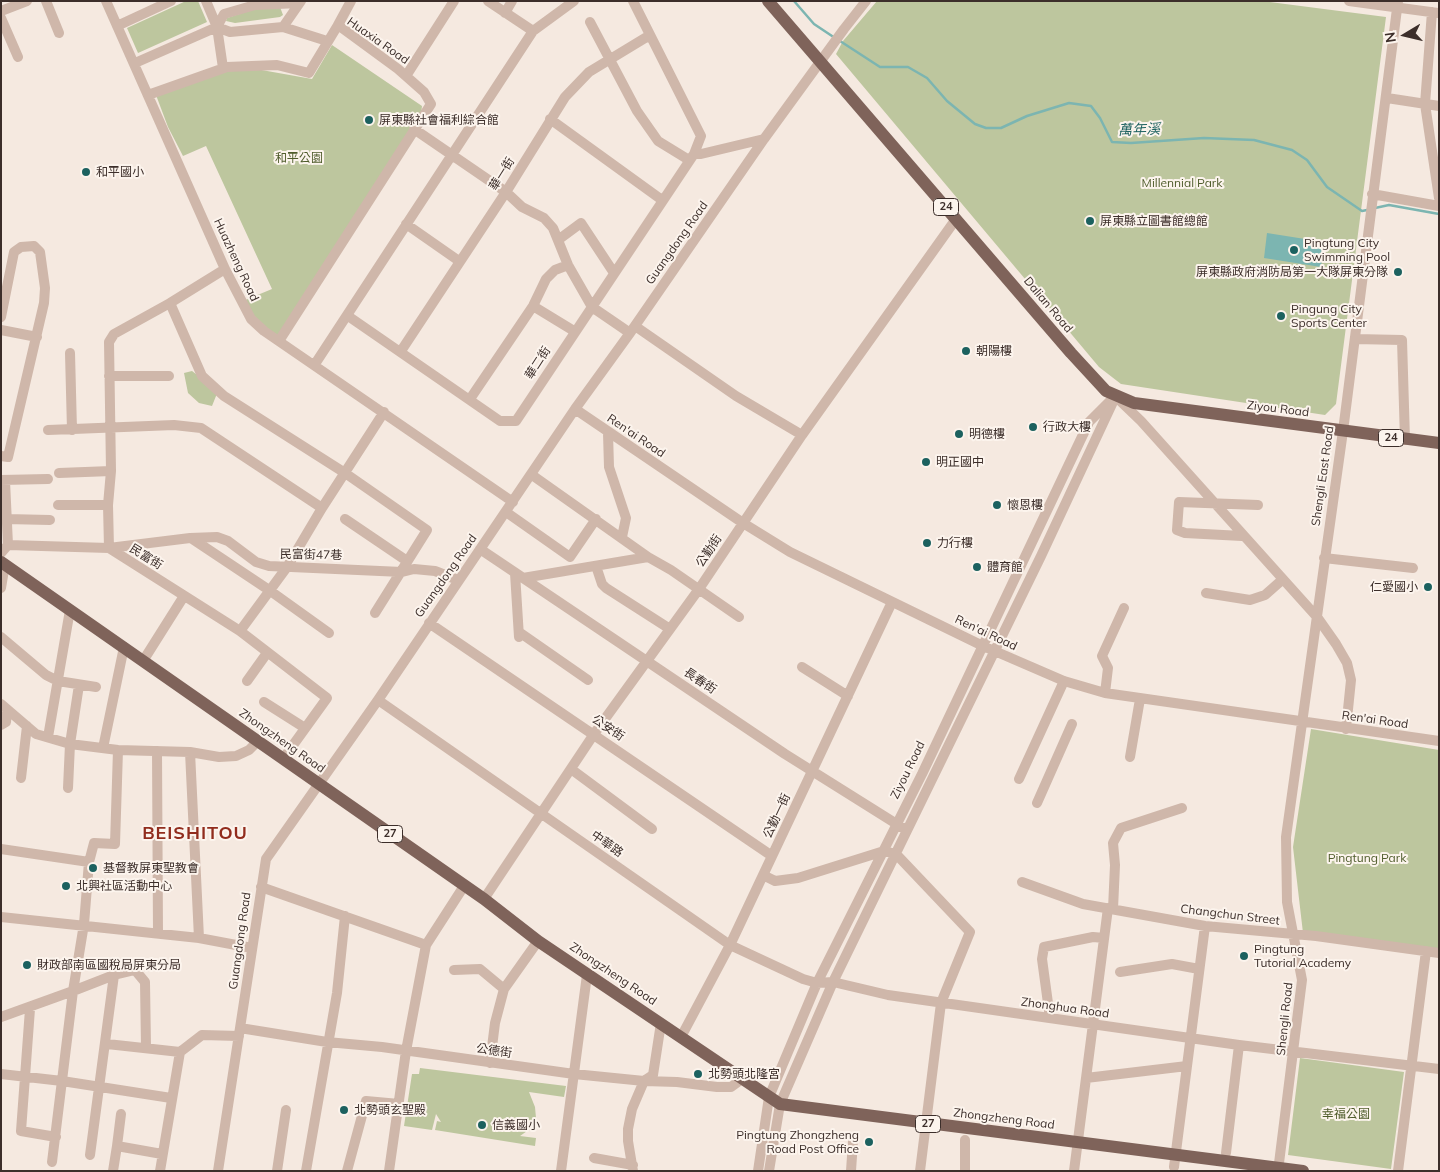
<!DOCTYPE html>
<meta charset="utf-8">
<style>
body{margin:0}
#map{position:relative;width:1440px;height:1172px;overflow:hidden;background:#f5e9e0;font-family:Mulish,sans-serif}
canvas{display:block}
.frame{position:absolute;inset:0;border:2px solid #3c2e2a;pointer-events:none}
.north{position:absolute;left:1380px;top:10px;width:50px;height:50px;-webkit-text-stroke:4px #fcf4ed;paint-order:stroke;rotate:261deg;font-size:14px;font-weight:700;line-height:20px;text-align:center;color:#3c2e2a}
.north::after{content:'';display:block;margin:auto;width:18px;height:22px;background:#3c2e2a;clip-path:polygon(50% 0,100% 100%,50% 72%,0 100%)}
</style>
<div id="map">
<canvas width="1440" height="1172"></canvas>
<div class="frame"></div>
<div class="north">N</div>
</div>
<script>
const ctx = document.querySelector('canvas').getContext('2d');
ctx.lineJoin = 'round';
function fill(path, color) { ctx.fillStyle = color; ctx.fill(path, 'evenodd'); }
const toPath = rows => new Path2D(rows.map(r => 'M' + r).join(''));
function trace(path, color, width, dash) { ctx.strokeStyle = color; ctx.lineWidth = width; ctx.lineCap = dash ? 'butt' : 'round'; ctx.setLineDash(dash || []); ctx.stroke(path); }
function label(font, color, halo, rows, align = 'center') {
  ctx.font = font + ' Mulish,"Noto Sans TC",sans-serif'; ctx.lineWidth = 4; ctx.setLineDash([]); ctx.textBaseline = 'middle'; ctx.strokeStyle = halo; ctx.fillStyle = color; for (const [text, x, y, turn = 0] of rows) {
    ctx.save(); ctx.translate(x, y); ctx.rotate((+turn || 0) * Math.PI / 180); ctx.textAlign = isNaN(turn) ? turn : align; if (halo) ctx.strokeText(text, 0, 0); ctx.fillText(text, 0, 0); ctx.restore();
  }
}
fill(toPath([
 [186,1,198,1,207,22,138,53,127,28],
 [877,1,1262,1,1386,17,1336,404,1325,415,1121,384,1099,367,836,54,843,41],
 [280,7,283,15,280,17,235,23,226,21,227,18,255,9],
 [332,45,422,106,421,114,276,338,258,325,243,301,272,289,206,146,183,156,168,127,156,95,230,70,256,69,312,79],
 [192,371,218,391,212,406,199,403,188,393,184,373],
 [1311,729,1439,750,1439,950,1303,933,1293,847],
 [1300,1058,1404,1072,1391,1169,1288,1155],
 [420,1068,566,1086,564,1097,529,1092,535,1107,536,1118,530,1129,520,1136,536,1138,535,1146,435,1130,437,1121,441,1122,436,1114,432,1130,404,1126,412,1074,419,1074]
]), '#bdc69e');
fill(toPath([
 [1267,233,1324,242,1321,267,1264,258]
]), '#7cb5b1');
trace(toPath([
 [794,1,814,24,835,38],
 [840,41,880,67,908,67,927,78,947,101,975,124,986,128,1001,128,1027,116,1069,103,1091,106,1100,118,1112,142,1131,143,1204,138,1254,140,1292,150,1307,160,1327,187,1362,211,1367,210],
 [1375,208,1389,205,1439,214]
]), '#7cb5b1', 2.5);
trace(toPath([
 [46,1,59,33],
 [106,1,225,269,251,319,264,331,513,502],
 [206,1,217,27,223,68],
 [488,1,533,31],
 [1349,1,1438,13],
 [1,11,27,1],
 [1432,12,1425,104,1439,198],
 [505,13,512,1],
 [1,18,18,57],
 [590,22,637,111,658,141,689,160],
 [338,25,351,1],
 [117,26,171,1],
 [217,27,224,14,255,5,299,3],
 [283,27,301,1],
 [135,63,217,27,230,32,283,27,327,41],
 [406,76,454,1],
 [148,95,227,67,277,65,309,73,338,25,398,69,424,92,431,104,279,341],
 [1387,98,1439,106],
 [550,119,662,200],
 [414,129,506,192,522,207,544,218,553,228,568,265,592,307,630,333],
 [694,154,701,154,764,139],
 [1372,194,1439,206],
 [406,224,459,261],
 [558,240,581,223,614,273],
 [170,303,202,376,224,396,345,473,427,530,375,613],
 [533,306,574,331],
 [348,316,500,421,516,421,694,154,701,136,633,1],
 [1,317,14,252,21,247,34,246,40,252,45,288,44,303,8,457,1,456],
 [635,326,736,396,802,435],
 [1,330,37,337],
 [1355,339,1402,340,1405,440],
 [401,351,506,192,565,97,589,72,650,35],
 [70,353,72,430],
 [315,364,533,31,574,1],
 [109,376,169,376],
 [1116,397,1141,421,1317,617,1336,644,1347,663,1351,680,1346,729],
 [470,399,533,306,546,279,555,270,568,265],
 [575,409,743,523,790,552,983,646,1064,681,1105,693,1439,741],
 [48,430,174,425,201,428,322,508],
 [608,433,609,467,626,518,622,537],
 [59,473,111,471],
 [532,475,648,557,671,570,739,617],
 [1,480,48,479],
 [5,481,8,545],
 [58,505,108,505],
 [506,512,570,557,596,519],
 [6,519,50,520],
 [345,519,407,561],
 [1242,536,1185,533,1177,530,1179,502,1258,505],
 [191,538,269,590,329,633],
 [109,548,108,505,111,471,109,342,114,334,170,303,225,269],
 [109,548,240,631,327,698,283,759],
 [480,549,785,754,903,828],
 [1,553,8,545,109,548,190,538,217,537,228,541,256,562,269,566,402,572,414,569,435,571,458,580],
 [1324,558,1413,568],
 [596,566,602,584,606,588,670,629],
 [515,573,519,637],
 [523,578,648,557],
 [1,588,5,564],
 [1206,593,1250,600,1265,595,1282,580],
 [429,623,772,856],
 [240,631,287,567,322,508,384,412],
 [519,632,588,680],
 [1,637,46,675,58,681,96,687],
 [143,661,184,596],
 [802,667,848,696],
 [247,681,267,653],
 [1105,693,1108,668,1102,656,1124,608],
 [378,700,730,945,803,979,817,983,833,982,888,995,1239,1045,1439,1069],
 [264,702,305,728],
 [1,704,36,734,70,744,118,750,190,752,219,757,236,756,249,750,258,741],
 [1,725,6,722,7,710],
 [48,737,70,610],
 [103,748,124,647],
 [157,751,158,934],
 [190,752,199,938],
 [1130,757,1140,699],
 [571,769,652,829],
 [21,778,27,726],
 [1019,779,1064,681],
 [68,788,70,744,79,685],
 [1037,803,1072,724],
 [1,849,89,862,84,924,73,991,1,1017],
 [89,862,94,843,115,844,118,750],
 [763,875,775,881,798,878,884,851,896,854,970,932,941,1003,920,1171],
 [1022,882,1083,904,1205,926,1316,936,1439,953],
 [261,887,426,945],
 [484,899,594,734,699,589,802,435,956,219],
 [1113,909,1115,865,1113,843,1121,828,1182,808],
 [1,917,199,938,252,948],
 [454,970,480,969,504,989],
 [1120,972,1172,964,1199,969],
 [30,1009,21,1131,56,1137],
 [1050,1018,1042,959,1044,947,1093,937,1104,938],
 [240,1028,327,1042,382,1047,574,1074,644,1081,677,1082,717,1087,731,1087,742,1079],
 [681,1037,730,945,892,602],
 [107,1044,180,1052],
 [490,1063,495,1023,504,989,538,941],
 [1,1074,62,1081,171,1098],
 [1086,1078,1187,1066],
 [121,1114,117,1146,162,1154],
 [1226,1153,1239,1045],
 [90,1155,114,975],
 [594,1158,633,1165],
 [52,1162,73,991,114,975,135,970,145,982,146,1047],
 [1174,1167,1205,926],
 [113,1171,117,1146],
 [160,1171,180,1052,202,1035,239,1036],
 [218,1171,266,859,378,700,575,409,630,333,764,139,844,29,866,1],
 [277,1171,286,1110],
 [306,1171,337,993,345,916],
 [347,1171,366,1101,399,1104],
 [389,1171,406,1051,426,945,464,886],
 [561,1171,587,975],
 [633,1171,628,1141,628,1129,632,1109,644,1081,653,1075,661,1023],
 [758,1171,769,1097,817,983,922,774,1089,422,1115,396],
 [769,1171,780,1104,833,982,1041,556,1113,402],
 [851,1171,853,1141],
 [965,1171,965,1140],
 [1074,1171,1108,908],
 [1278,1171,1302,980,1287,902,1286,837,1343,431,1398,1],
 [1398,1171,1426,951]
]), '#cfb7aa', 10);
trace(toPath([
 [768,1,1071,353,1106,391,1134,403,1439,443],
 [1,562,484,899,538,941,780,1104,1303,1171]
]), '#7f635a', 12);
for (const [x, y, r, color] of [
 [369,120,5,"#1c615f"],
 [86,172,5,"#1c615f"],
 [1090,221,5,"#1c615f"],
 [1294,250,5,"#1c615f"],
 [1398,272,5,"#1c615f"],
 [1281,316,5,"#1c615f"],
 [966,351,5,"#1c615f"],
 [1033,427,5,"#1c615f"],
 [959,434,5,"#1c615f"],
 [926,462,5,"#1c615f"],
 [997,505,5,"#1c615f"],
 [927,543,5,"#1c615f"],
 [977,567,5,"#1c615f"],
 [1428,587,5,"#1c615f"],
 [93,868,5,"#1c615f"],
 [66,886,5,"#1c615f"],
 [1244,956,5,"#1c615f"],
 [27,965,5,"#1c615f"],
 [698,1074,5,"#1c615f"],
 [344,1110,5,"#1c615f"],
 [482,1125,5,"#1c615f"],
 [869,1142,5,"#1c615f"]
]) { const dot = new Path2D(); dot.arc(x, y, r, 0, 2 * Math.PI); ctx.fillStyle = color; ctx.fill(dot); trace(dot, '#fcf4ed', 2); }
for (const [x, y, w] of [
 [946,207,25],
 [1391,438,25],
 [390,834,25],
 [928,1124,25]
]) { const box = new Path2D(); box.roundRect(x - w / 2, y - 8.5, w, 17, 4); ctx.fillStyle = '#fcf4ed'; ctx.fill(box); trace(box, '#3c2e2a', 1); }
label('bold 11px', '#3c2e2a', null, [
 ["24",946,207],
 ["24",1391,438],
 ["27",390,834],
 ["27",928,1124]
]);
label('12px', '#3c2e2a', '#fcf4ed', [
 ["Huaxia Road",378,41,35],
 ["華一街",502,174,-58],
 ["Guangdong Road",677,243,-55],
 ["Huazheng Road",236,260,65],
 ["Dalian Road",1048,305,50],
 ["華二街",538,363,-57],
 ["Ziyou Road",1278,409,7],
 ["Ren'ai Road",636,436,34],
 ["Shengli East Road",1323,476,-82],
 ["公勤街",709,551,-56],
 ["民富街47巷",311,555,1],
 ["民富街",146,557,32],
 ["Guangdong Road",446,576,-55],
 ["Ren'ai Road",986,633,25],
 ["長春街",700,681,34],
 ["Ren'ai Road",1375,720,8],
 ["公安街",608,728,34],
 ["Zhongzheng Road",282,741,35],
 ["Ziyou Road",908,770,-64],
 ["公勤一街",777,816,-65],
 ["中華路",607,844,35],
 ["Changchun Street",1230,915,7],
 ["Guangdong Road",240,941,-82],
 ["Zhongzheng Road",613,974,34],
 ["Zhonghua Road",1065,1008,8],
 ["Shengli Road",1285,1019,-84],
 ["公德街",494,1051,8],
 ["Zhongzheng Road",1004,1119,7]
]);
label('12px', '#3c2e2a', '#fcf4ed', [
 ["屏東縣社會福利綜合館",379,120],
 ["和平國小",96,172],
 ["屏東縣立圖書館總館",1100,221],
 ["Pingtung City",1304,243],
 ["Swimming Pool",1304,257],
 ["屏東縣政府消防局第一大隊屏東分隊",1388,272,"right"],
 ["Pingung City",1291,309],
 ["Sports Center",1291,323],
 ["朝陽樓",976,351],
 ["行政大樓",1043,427],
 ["明德樓",969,434],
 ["明正國中",936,462],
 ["懷恩樓",1007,505],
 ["力行樓",937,543],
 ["體育館",987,567],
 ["仁愛國小",1418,587,"right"],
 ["基督教屏東聖教會",103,868],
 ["北興社區活動中心",76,886],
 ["Pingtung",1254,949],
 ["Tutorial Academy",1254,963],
 ["財政部南區國稅局屏東分局",37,965],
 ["北勢頭北隆宮",708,1074],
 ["北勢頭玄聖殿",354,1110],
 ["信義國小",492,1125],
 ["Pingtung Zhongzheng",859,1135,"right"],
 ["Road Post Office",859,1149,"right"]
], 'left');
label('12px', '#4f5c2c', '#fcf4ed', [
 ["和平公園",299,158],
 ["Millennial Park",1182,183],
 ["Pingtung Park",1367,858],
 ["幸福公園",1346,1114]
]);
label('italic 14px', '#1c615f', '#fcf4ed', [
 ["萬年溪",1139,130,-2]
]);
ctx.letterSpacing = '1px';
label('bold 18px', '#912c1d', '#fcf4ed', [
 ["BEISHITOU",195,834]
]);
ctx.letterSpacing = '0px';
</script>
